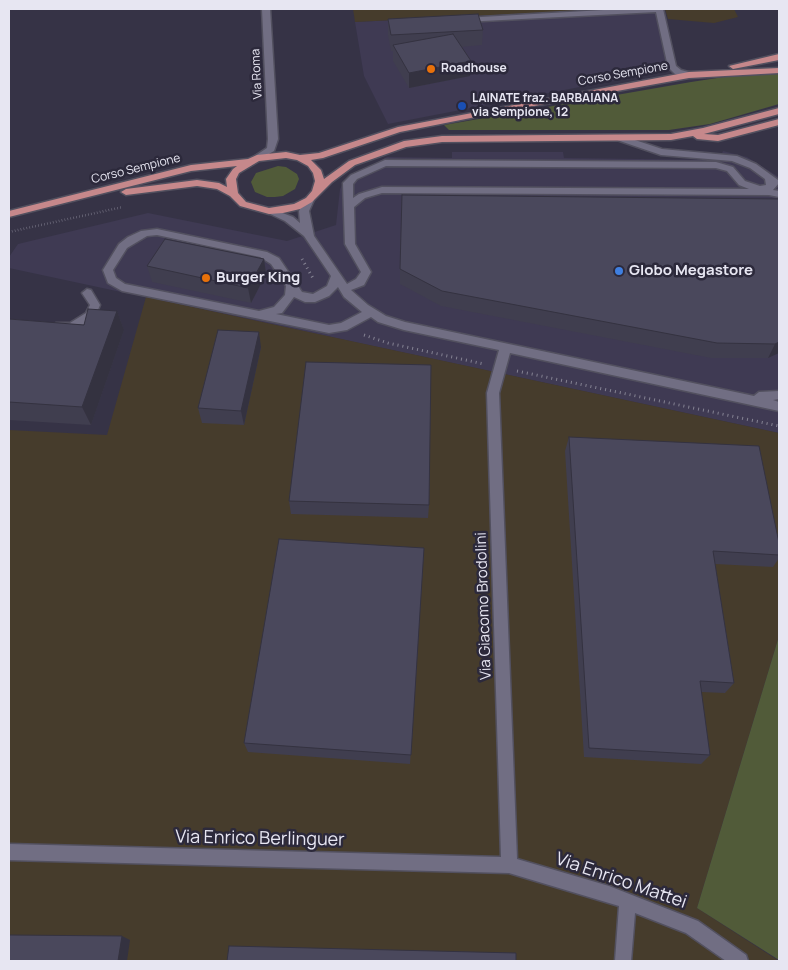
<!DOCTYPE html>
<style>
body{margin:0}
#map{position:relative;width:788px;height:970px;overflow:hidden;background:#363346;font-family:Manrope,sans-serif}
canvas{display:block}
.frame{position:absolute;inset:0;border:10px solid #e7e6f2;pointer-events:none}
</style>
<div id="map">
<canvas width="788" height="970"></canvas>
<div class="frame"></div>
</div>
<script>
const ctx = document.querySelector('canvas').getContext('2d');
ctx.lineJoin = 'round';
function fill(path, color) { ctx.fillStyle = color; ctx.fill(path, 'evenodd'); }
const toPath = rows => new Path2D(rows.map(r => 'M' + r).join(''));
function trace(path, color, width, dash) { ctx.strokeStyle = color; ctx.lineWidth = width; ctx.lineCap = dash ? 'butt' : 'round'; ctx.setLineDash(dash || []); ctx.stroke(path); }
function label(font, color, halo, rows, align = 'center') {
  ctx.font = font + ' Manrope,sans-serif'; ctx.lineWidth = 5; ctx.setLineDash([]); ctx.textBaseline = 'middle'; ctx.strokeStyle = halo; ctx.fillStyle = color; for (const [text, x, y, turn = 0] of rows) {
    ctx.save(); ctx.translate(x, y); ctx.rotate((+turn || 0) * Math.PI / 180); ctx.textAlign = isNaN(turn) ? turn : align; if (halo) ctx.strokeText(text, 0, 0); ctx.fillText(text, 0, 0); ctx.restore();
  }
}
fill(toPath([
 [611,9,656,9,668,70,388,124,364,76,355,22],
 [723,151,747,157,779,177,779,433,9,268,9,257,18,244,148,213,287,241,336,225,340,189,345,179,387,157,452,158,452,152,563,152,564,158,719,160]
]), '#3f3a53');
fill(toPath([
 [353,9,611,9,355,22],
 [665,9,734,9,738,17,714,23,668,19],
 [146,297,779,433,779,636,697,908,779,961,9,961,9,430,107,435]
]), '#463c2c');
fill(toPath([
 [779,74,779,104,710,124,669,130,449,130,444,125,691,82,737,75],
 [278,166,286,167,297,174,299,179,295,189,283,196,275,197,267,197,255,192,251,182,256,173],
 [779,636,779,960,697,908]
]), '#515b39');
const minor = toPath([
 [262,9,270,9,278,139,274,151,257,161,252,158,267,148,268,139,262,9],
 [621,9,663,9,676,66,681,70,692,73,692,77,675,74,668,67,656,12,464,22,460,20,464,18,621,9],
 [620,135,662,149,737,156,756,164,778,180,779,183,773,190,779,191,779,197,769,195,382,193,365,198,354,207,355,244,371,272,364,285,351,290,368,305,386,316,405,322,754,396,759,392,779,391,779,399,773,400,779,402,779,411,510,353,499,393,517,859,609,886,698,921,746,955,748,961,726,961,686,933,635,913,631,961,615,961,619,906,509,873,9,860,9,844,501,857,487,393,499,350,404,330,378,322,371,317,347,330,329,333,122,291,108,283,103,270,119,244,128,237,141,231,157,229,267,252,279,258,302,292,313,294,327,286,331,276,304,236,285,221,264,211,269,208,272,209,293,217,300,223,299,211,306,198,309,197,314,200,309,211,314,236,347,284,356,279,361,272,345,244,343,183,351,175,385,160,716,162,733,167,745,181,760,186,766,185,765,179,750,168,732,161,661,155,617,140,615,138,620,135],
 [386,166,716,168,727,171,739,185,749,189,382,187,359,194,353,198,353,184,357,179,386,166],
 [157,235,260,257,271,264,286,286,285,295,274,307,259,311,125,284,116,278,113,270,127,248,147,236,157,235],
 [338,287,344,297,362,312,341,323,329,325,276,314,282,313,294,297,305,302,315,302,329,296,338,287],
 [87,289,91,290,100,305,94,319,72,331,56,329,55,326,56,323,70,323,86,313,90,305,82,293,87,289]
]);
const major = toPath([
 [779,54,779,60,733,69,729,66,779,54],
 [779,68,779,73,689,78,506,111,400,132,323,158,311,160,321,170,324,179,349,161,404,141,442,136,671,134,703,128,779,108,779,114,704,134,718,135,779,119,779,125,718,141,697,139,693,136,671,140,442,142,406,147,355,165,332,182,312,202,300,209,283,213,269,214,240,206,230,196,217,189,197,186,126,195,121,192,126,189,197,180,219,183,227,187,226,179,233,169,237,166,191,171,9,217,9,211,191,165,248,159,257,155,286,152,300,155,319,153,398,127,689,72,779,68],
 [286,158,297,160,308,166,313,173,315,181,312,191,306,198,294,204,269,208,246,202,238,193,236,179,239,173,259,161,286,158]
]);
trace(minor, '#52505f', 3);
trace(major, '#52505f', 3);
trace(toPath([
 [9,232,123,207]
]), '#858393', 2.5, [0.5, 2.5]);
trace(toPath([
 [302,259,314,280],
 [364,335,388,343,484,364],
 [517,371,779,426]
]), '#858393', 3, [1, 4]);
fill(minor, '#716e83');
fill(major, '#c6888b');
fill(toPath([
 [388,19,483,30,482,45,461,47,471,61,470,76,409,88,393,61,393,51,391,51,388,35],
 [779,199,779,353,768,358,711,358,441,306,400,284,400,269],
 [264,259,266,274,251,303,152,282,147,266],
 [117,311,124,330,91,425,9,420,9,319,84,325],
 [261,347,244,425,202,423,198,408],
 [569,437,779,543,779,558,773,567,715,564,734,683,725,693,701,692,710,755,701,764,584,757,565,451],
 [289,501,429,505,428,518,291,514],
 [424,548,410,764,248,752,244,743]
]), '#403e4f');
fill(toPath([
 [471,61,470,76,409,88,409,73],
 [264,259,266,274,251,303,248,288],
 [117,311,124,330,91,425,82,407],
 [259,332,261,347,244,425,241,411],
 [779,342,779,353,768,358,775,344],
 [122,936,130,940,127,961,118,961]
]), '#343240');
const building = toPath([
 [478,14,483,30,391,35,388,19,478,14],
 [453,34,471,61,409,73,393,45,453,34],
 [402,195,779,199,779,342,775,344,717,343,442,291,400,269,402,195],
 [165,239,264,259,248,288,147,266,165,239],
 [88,309,117,311,82,407,9,402,9,319,84,325,88,309],
 [218,330,259,332,241,411,198,408,218,330],
 [306,362,431,365,429,505,289,501,306,362],
 [569,437,759,446,779,543,779,555,713,551,734,683,700,681,710,755,589,748,569,437],
 [279,539,424,548,411,755,244,743,279,539],
 [9,935,122,936,118,961,9,961,9,935],
 [229,946,516,953,516,961,227,961,229,946]
]);
fill(building, '#4a485c');
trace(building, '#343240', 1);
for (const [x, y, r, color] of [
 [431,69,5,"#e8710a"],
 [462,106,5,"#1a4fb4"],
 [619,271,5,"#3f7fe0"],
 [206,278,5,"#e8710a"]
]) { const dot = new Path2D(); dot.arc(x, y, r, 0, 2 * Math.PI); ctx.fillStyle = color; ctx.fill(dot); trace(dot, '#2c293b', 2); }
label('bold 12px', '#e7e6f2', '#2c293b', [
 ["Roadhouse",441,69],
 ["LAINATE fraz. BARBAIANA",472,99],
 ["via Sempione, 12",472,113]
], 'left');
label('12px', '#e7e6f2', '#2c293b', [
 ["Via Roma",257,74,-93],
 ["Corso Sempione",623,74,-10],
 ["Corso Sempione",136,169,-14]
]);
label('bold 15px', '#e7e6f2', '#2c293b', [
 ["Globo Megastore",629,271],
 ["Burger King",216,278]
], 'left');
label('15px', '#e7e6f2', '#2c293b', [
 ["Via Giacomo Brodolini",484,606,-92]
]);
label('18px', '#e7e6f2', '#2c293b', [
 ["Via Enrico Berlinguer",260,839,1],
 ["Via Enrico Mattei",621,881,19]
]);
</script>
